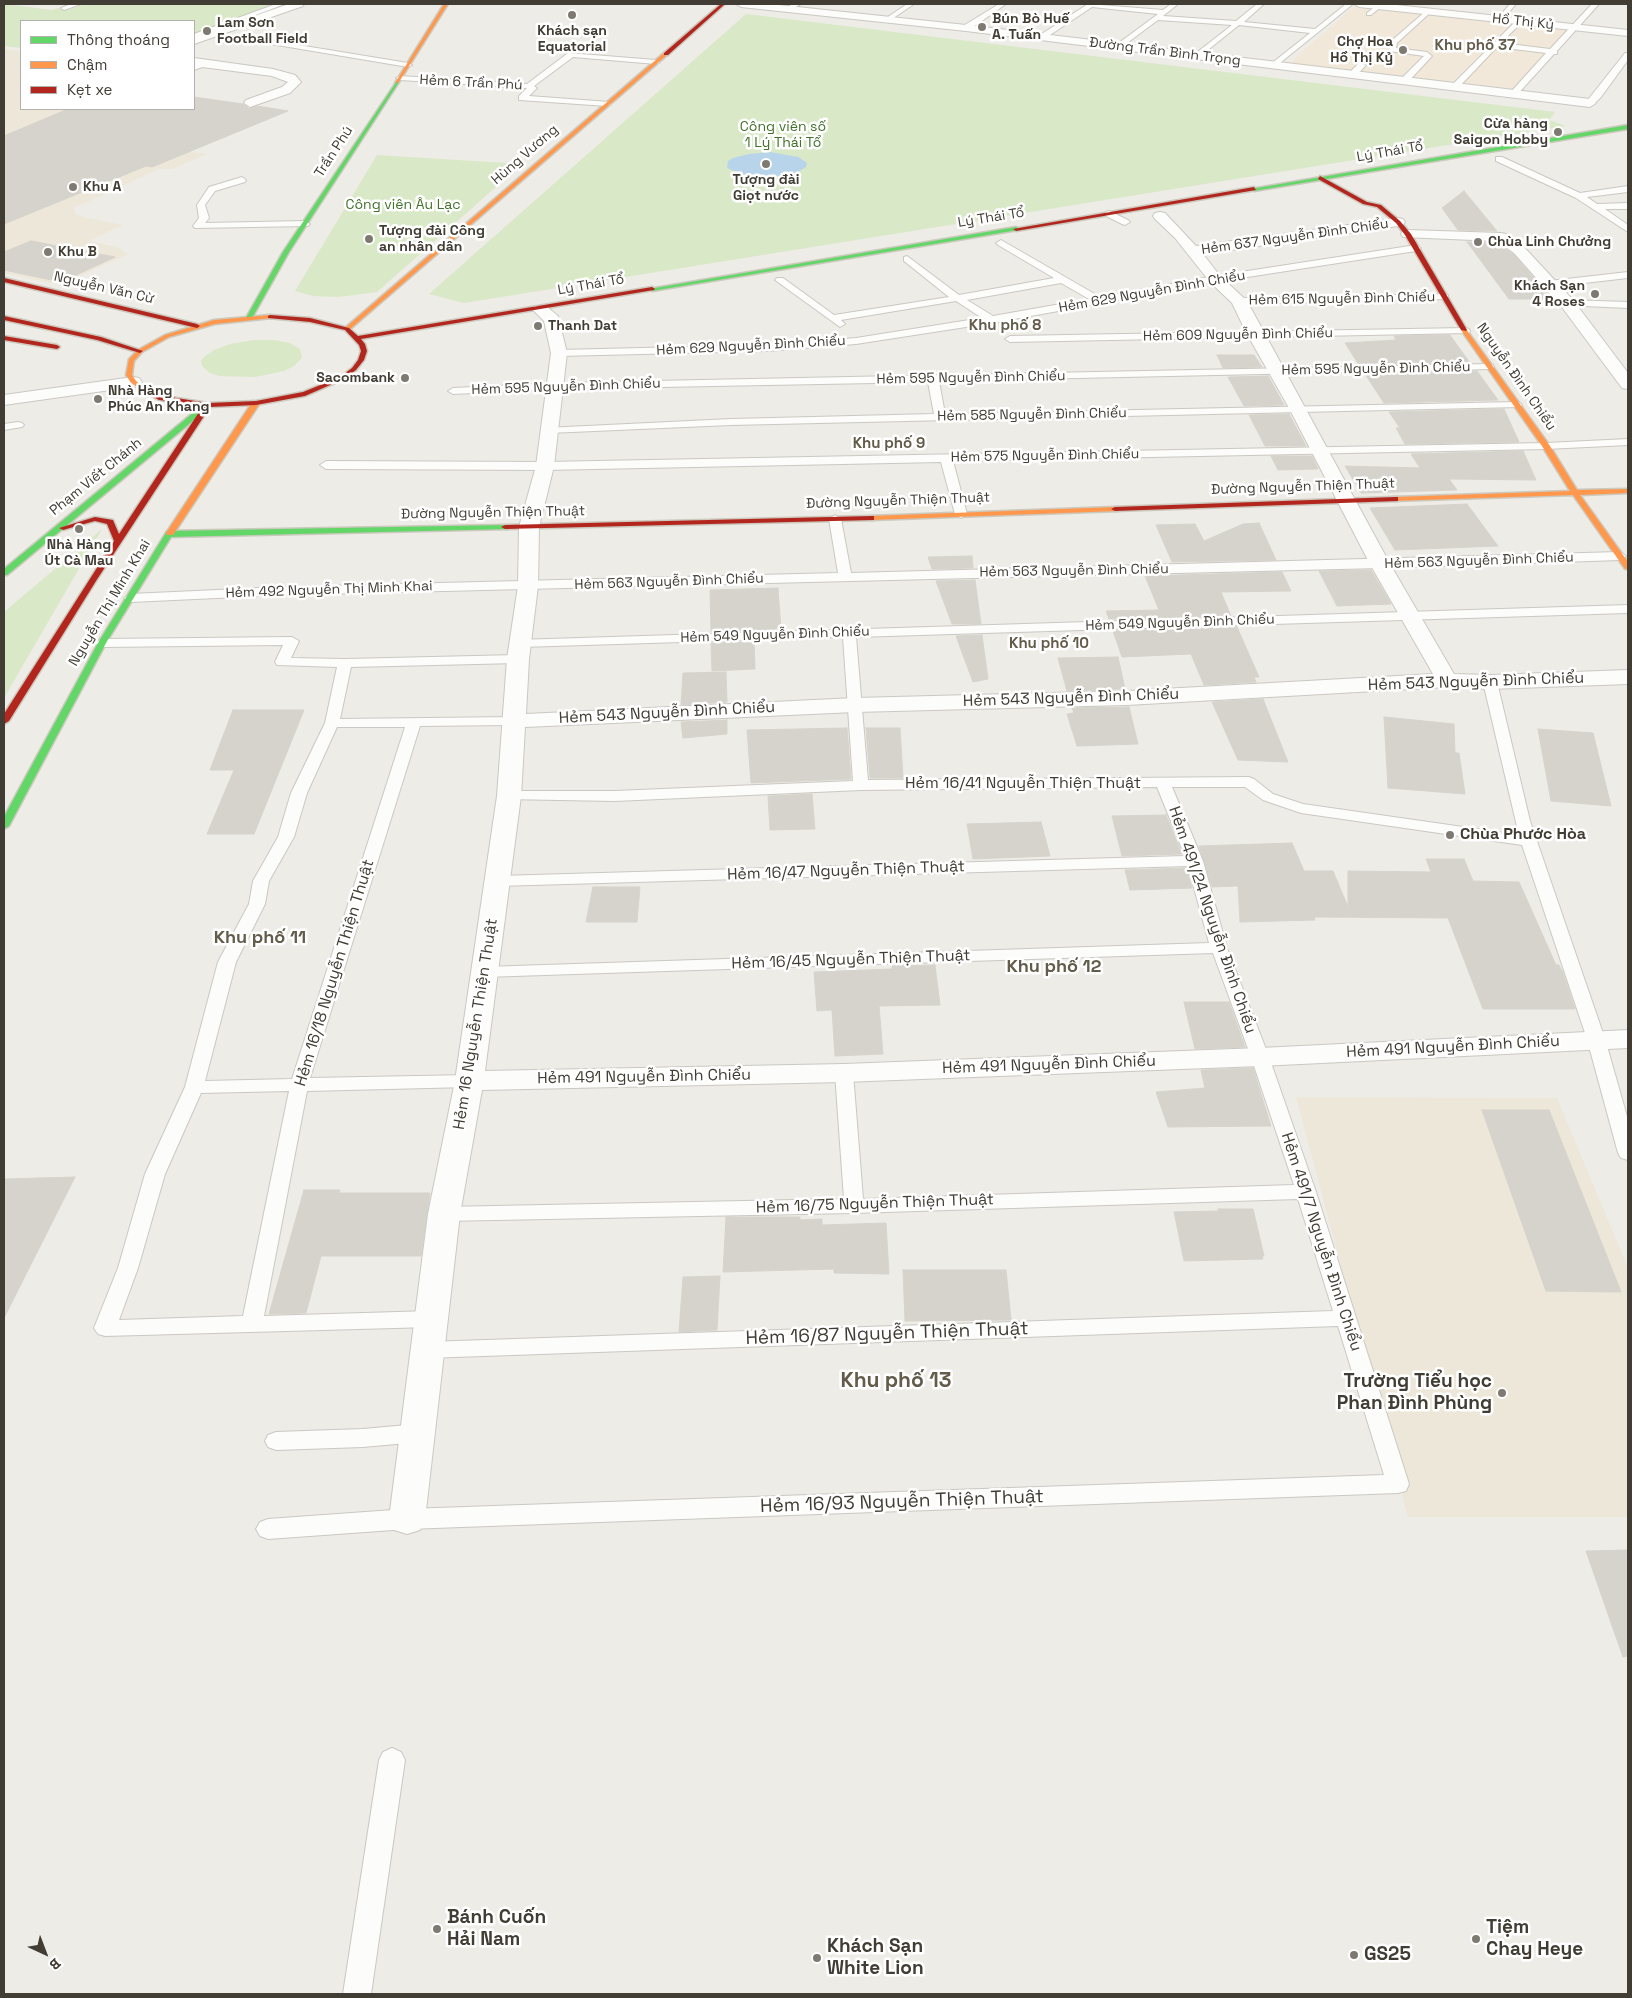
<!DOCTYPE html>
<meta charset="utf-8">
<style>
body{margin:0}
#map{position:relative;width:1632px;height:1998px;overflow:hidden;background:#eeece6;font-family:"Space Grotesk",sans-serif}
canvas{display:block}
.frame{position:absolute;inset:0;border:5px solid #423d34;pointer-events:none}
.legend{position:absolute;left:20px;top:20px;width:175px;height:90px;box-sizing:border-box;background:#fff;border:1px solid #b3b1ae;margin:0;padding:6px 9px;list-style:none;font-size:15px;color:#423d34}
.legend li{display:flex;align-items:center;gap:10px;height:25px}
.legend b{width:25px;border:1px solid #b3b1ae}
.north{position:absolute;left:20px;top:1928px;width:50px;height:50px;-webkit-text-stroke:4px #fff;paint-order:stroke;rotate:137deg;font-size:14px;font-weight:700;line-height:20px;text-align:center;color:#423d34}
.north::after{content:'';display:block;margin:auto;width:18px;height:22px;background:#423d34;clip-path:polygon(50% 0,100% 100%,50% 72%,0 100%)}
</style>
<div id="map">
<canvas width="1632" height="1998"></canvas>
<div class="frame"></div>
<ul class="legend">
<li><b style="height:6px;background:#63d668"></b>Thông thoáng</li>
<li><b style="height:6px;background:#ff974d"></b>Chậm</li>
<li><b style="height:6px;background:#b3261e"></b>Kẹt xe</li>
</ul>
<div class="north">B</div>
</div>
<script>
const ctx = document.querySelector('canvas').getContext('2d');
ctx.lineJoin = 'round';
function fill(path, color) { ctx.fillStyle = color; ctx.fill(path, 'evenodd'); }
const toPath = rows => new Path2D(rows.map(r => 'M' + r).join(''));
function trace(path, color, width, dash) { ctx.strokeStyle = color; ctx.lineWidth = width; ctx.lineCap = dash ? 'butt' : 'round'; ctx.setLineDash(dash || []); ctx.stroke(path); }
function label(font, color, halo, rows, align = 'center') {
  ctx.font = font + ' "Space Grotesk",sans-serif'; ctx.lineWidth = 5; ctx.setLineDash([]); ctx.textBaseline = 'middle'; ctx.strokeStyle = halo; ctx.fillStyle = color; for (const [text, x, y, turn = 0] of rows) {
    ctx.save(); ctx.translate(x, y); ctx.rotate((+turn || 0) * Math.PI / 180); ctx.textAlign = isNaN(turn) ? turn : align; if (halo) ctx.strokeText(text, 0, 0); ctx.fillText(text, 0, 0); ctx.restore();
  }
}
fill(toPath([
 [1356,5,1569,28,1512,92,1288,64]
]), '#f1e8d9');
fill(toPath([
 [4,49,21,51,21,109,194,109,194,97,288,111,264,121,242,118,179,150,207,154,172,169,159,169,74,208,75,214,87,218,123,225,88,241,117,247,128,254,60,285,4,273],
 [1296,1097,1557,1098,1628,1268,1628,1517,1408,1517]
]), '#ece7d8');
fill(toPath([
 [4,4,52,10,58,8,68,10,86,4,295,4,194,40,194,21,21,21,21,48,4,46],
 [746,14,1555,112,1549,120,1566,126,464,303,429,294],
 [377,155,522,164,377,292,337,297,313,296,295,291],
 [254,340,274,340,290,343,300,349,302,358,294,366,284,371,255,377,220,376,210,373,202,366,201,361,204,357,214,350,230,344],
 [102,529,4,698,4,612]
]), '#d9e8c7');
fill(toPath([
 [770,152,798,157,807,163,806,167,794,174,770,177,746,176,727,168,728,161,733,158,749,154]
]), '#b8d4ea');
const building = toPath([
 [194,97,243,104,249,109,257,106,288,111,152,167,146,166,4,224,4,136,68,109,194,109,194,97],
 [1464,191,1497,231,1458,230,1442,208,1464,191],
 [31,241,115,257,61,282,4,270,4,252,31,241],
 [1467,242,1496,243,1513,254,1552,299,1509,299,1467,242],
 [1450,335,1470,363,1359,365,1345,343,1396,340,1394,336,1450,335],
 [1217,355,1254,355,1262,367,1223,368,1217,355],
 [1477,371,1498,400,1384,403,1365,374,1477,371],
 [1268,376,1284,405,1244,406,1228,377,1268,376],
 [1504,409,1519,442,1405,444,1396,428,1400,428,1389,412,1504,409],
 [1289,414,1306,446,1265,446,1249,415,1289,414],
 [1523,451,1536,480,1449,479,1457,490,1361,493,1345,466,1420,468,1411,454,1523,451],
 [1271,456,1312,456,1318,469,1278,470,1271,456],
 [1467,504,1498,546,1395,550,1370,508,1467,504],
 [1259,523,1276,560,1172,562,1156,525,1195,524,1204,541,1243,524,1259,523],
 [972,556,973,568,932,569,928,557,972,556],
 [1371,570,1391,604,1337,606,1319,571,1371,570],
 [1282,572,1291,591,1221,592,1231,616,1109,619,1106,611,1159,610,1145,576,1282,572],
 [975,580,981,624,952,624,936,581,975,580],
 [778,588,781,630,711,632,710,590,778,588],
 [1237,627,1259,677,1254,677,1256,682,1204,685,1191,654,1122,657,1113,631,1237,627],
 [982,635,988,679,973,682,956,636,982,635],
 [754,642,755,669,712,671,711,643,754,642],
 [1118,657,1125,689,1067,691,1058,658,1118,657],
 [726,672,727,702,681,705,683,673,726,672],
 [1263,699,1288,762,1238,760,1212,702,1263,699],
 [1129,707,1138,744,1077,746,1067,714,1074,713,1072,708,1129,707],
 [233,710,304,710,254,834,207,834,234,770,210,770,233,710],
 [1384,717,1454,724,1455,753,1459,753,1465,794,1388,788,1384,717],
 [727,720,727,734,683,738,681,722,727,720],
 [847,728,851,779,751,783,747,730,847,728],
 [866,728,900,728,903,778,870,778,866,728],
 [1538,729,1593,733,1611,806,1551,801,1538,729],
 [812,794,815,829,770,830,768,796,812,794],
 [1166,815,1182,854,1122,856,1112,816,1166,815],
 [1041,822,1050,856,973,859,967,824,1041,822],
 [1292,843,1304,871,1333,871,1348,907,1348,871,1431,872,1426,859,1464,859,1473,881,1519,882,1556,965,1559,965,1563,973,1575,1009,1483,1009,1448,918,1314,917,1315,920,1240,922,1238,886,1212,887,1199,846,1292,843],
 [1187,868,1192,888,1130,890,1125,870,1187,868],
 [593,887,640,887,637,922,586,922,593,887],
 [935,965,940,1005,879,1006,883,1054,835,1056,832,1010,817,1011,814,972,892,969,892,966,935,965],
 [1184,1002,1229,1002,1245,1047,1195,1049,1184,1002],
 [1253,1068,1271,1126,1168,1127,1156,1092,1205,1088,1201,1070,1253,1068],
 [1482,1110,1549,1110,1621,1292,1546,1291,1482,1110],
 [75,1177,4,1318,4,1179,75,1177],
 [304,1190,340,1190,339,1193,430,1193,421,1256,321,1256,306,1313,269,1314,304,1190],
 [1218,1209,1253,1209,1264,1256,1262,1256,1263,1259,1184,1261,1174,1212,1219,1211,1218,1209],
 [726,1217,800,1217,800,1220,822,1219,822,1225,886,1223,889,1274,834,1273,834,1269,723,1272,726,1217],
 [903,1270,1006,1270,1011,1320,905,1321,903,1270],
 [720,1276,717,1330,679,1332,683,1277,720,1276],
 [1628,1550,1628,1656,1623,1657,1586,1551,1628,1550]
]);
fill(building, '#d6d3cd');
trace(building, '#d6d3cc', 1);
const lane = toPath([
 [71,4,81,4,64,10,61,8,71,4],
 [276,4,285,4,194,38,194,34,276,4],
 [793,4,801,4,790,10,786,10,786,8,793,4],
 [907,4,914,4,889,21,885,21,885,19,907,4],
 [999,4,1006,4,969,30,963,30,963,26,999,4],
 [1088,4,1163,10,1171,4,1178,4,1163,16,1236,21,1257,4,1264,4,1244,22,1315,29,1346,4,1353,4,1275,67,1271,65,1272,63,1310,33,1239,25,1198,58,1194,56,1195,54,1232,25,1158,20,1119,49,1115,47,1116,45,1158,14,1092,7,1044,39,1037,37,1088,4],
 [1510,4,1516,4,1502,20,1498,20,1498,18,1510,4],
 [1592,4,1599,4,1557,51,1557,54,1554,54,1516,96,1509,94,1546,53,1497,47,1457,89,1450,87,1517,20,1523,21,1501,43,1550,49,1592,4],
 [1377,5,1382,6,1371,15,1367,15,1367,13,1377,5],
 [1427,10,1432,11,1397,43,1396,48,1427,52,1432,56,1407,83,1401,83,1401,79,1424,56,1389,51,1390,42,1427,10],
 [268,40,408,63,412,65,408,67,271,44,268,44,268,40],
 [568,53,656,60,660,62,656,64,573,57,534,86,537,88,529,96,610,102,611,104,607,106,519,100,519,96,527,88,400,80,396,78,400,76,527,84,568,53],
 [1625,53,1628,53,1628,60,1601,97,1593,105,1587,105,1587,101,1625,53],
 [204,62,211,64,194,70,194,66,204,62],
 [1359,63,1366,65,1355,77,1349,77,1349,73,1359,63],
 [1496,157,1502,157,1580,193,1628,186,1628,192,1587,197,1597,204,1628,203,1628,209,1605,209,1628,225,1628,232,1576,198,1496,161,1496,157],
 [242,177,246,180,245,182,215,191,205,205,209,218,205,223,305,221,310,224,308,226,195,228,193,226,199,218,197,205,209,187,242,177],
 [1109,211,1128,220,1130,222,1125,225,1122,224,1106,216,1106,212,1109,211],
 [1001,240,1100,297,1215,276,1416,245,1421,248,1416,251,1215,282,1106,302,1101,305,1097,304,992,323,856,344,767,351,559,356,554,353,559,350,767,345,856,338,982,318,956,301,841,320,845,324,840,327,775,280,777,278,783,278,834,315,949,297,904,261,904,257,907,256,959,295,1054,278,998,245,996,243,1001,240],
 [1061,283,1089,299,993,316,967,300,1061,283],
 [1628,272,1628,278,1549,287,1544,284,1549,281,1628,272],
 [1444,294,1448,295,1448,299,1239,304,1234,301,1239,298,1444,294],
 [1567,300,1628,302,1628,308,1563,305,1562,303,1567,300],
 [1465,328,1469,329,1470,331,1469,333,1010,342,1005,339,1010,336,1465,328],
 [1489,364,1493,365,1494,367,1493,369,939,381,945,414,1516,402,1520,403,1522,405,1520,407,731,425,549,433,545,432,543,430,545,428,731,419,934,414,928,382,554,389,453,394,448,391,453,388,554,383,1489,364],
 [18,422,22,423,24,425,22,427,4,430,4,424,18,422],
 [1628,439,1628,445,1546,449,953,461,967,514,961,518,955,514,941,462,545,470,326,469,320,465,326,461,545,462,1546,443,1628,439],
 [835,515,841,519,851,573,1620,552,1626,556,1620,560,1380,568,281,595,131,602,124,598,131,594,281,587,838,573,829,519,835,515],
 [1628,605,1628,613,856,637,868,780,1249,777,1254,779,1273,794,1303,804,1519,835,1483,682,1485,679,1490,678,1495,679,1497,682,1530,821,1605,1039,1628,1120,1628,1160,1621,1158,1618,1153,1587,1039,1522,845,1301,813,1263,800,1245,787,1172,787,1203,861,1227,948,1269,1057,1316,1192,1409,1484,1406,1491,1398,1493,407,1529,268,1539,260,1536,256,1529,260,1522,268,1519,407,1509,1384,1475,1338,1326,427,1358,419,1356,416,1350,419,1344,427,1342,1333,1311,1298,1199,854,1213,444,1221,437,1219,434,1214,437,1209,444,1207,844,1199,835,1073,838,1069,844,1067,850,1069,853,1073,863,1199,1294,1185,1251,1057,1213,953,484,977,478,976,475,972,478,968,484,967,1209,943,1188,866,498,886,492,884,490,881,492,878,498,876,1185,856,1157,787,861,790,615,801,504,799,501,796,504,793,509,791,615,791,853,781,843,637,521,647,516,646,514,643,516,640,1628,605],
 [292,637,299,641,291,658,345,659,518,655,525,659,518,663,351,667,340,719,514,717,519,718,521,721,519,724,514,725,420,726,310,1078,469,1075,475,1077,478,1081,475,1085,469,1087,307,1091,264,1316,431,1311,438,1313,441,1319,438,1325,431,1327,105,1336,98,1334,94,1328,118,1268,145,1174,185,1087,218,962,249,904,253,881,278,837,291,793,325,723,337,667,277,665,275,662,283,645,102,647,95,643,102,639,292,637],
 [337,727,405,727,292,1079,205,1081,236,962,265,904,269,881,294,837,307,793,337,727],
 [289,1091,243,1316,119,1320,138,1268,165,1174,201,1093,289,1091],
 [418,1424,426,1427,429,1433,426,1439,418,1442,363,1447,276,1450,268,1447,265,1441,268,1435,276,1432,363,1429,418,1424],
 [392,1748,401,1752,405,1760,371,1994,343,1994,379,1760,383,1752,392,1748]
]);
const street = toPath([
 [289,4,304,4,303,6,194,44,194,37,289,4],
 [736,4,769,4,966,25,1590,99,1596,103,1590,107,966,31,741,7,736,4],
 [1354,4,1387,4,1628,30,1628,36,1359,7,1354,4],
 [194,58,273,69,295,75,301,82,290,93,250,107,244,103,246,100,282,87,288,82,272,76,194,66,194,58],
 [1160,212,1165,213,1196,246,1398,218,1403,219,1405,222,1403,225,1398,226,1203,254,1220,276,1247,301,1390,564,1454,674,1490,675,1628,670,1628,684,1490,689,1447,687,1127,705,855,712,525,727,521,796,485,1071,844,1064,1260,1048,1628,1030,1628,1048,1260,1066,844,1082,482,1090,460,1214,425,1519,420,1530,407,1534,394,1530,389,1519,428,1214,455,1081,497,796,507,659,518,586,519,527,536,466,551,353,544,321,532,309,534,306,546,306,558,316,567,353,554,466,539,527,538,586,529,659,526,714,855,698,1127,691,1433,674,1370,564,1289,408,1247,334,1232,303,1210,282,1175,238,1155,219,1153,216,1155,213,1160,212],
 [1408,230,1501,233,1506,234,1524,247,1573,300,1628,373,1628,389,1622,388,1561,306,1514,253,1497,241,1403,237,1401,234,1403,231,1408,230],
 [133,377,139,378,142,382,139,386,4,405,4,395,133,377]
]);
const fast = toPath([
 [397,81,399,82,289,252,252,318,247,319,246,318,283,252,397,81],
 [1628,125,1628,129,1254,191,1251,189,1628,125],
 [1016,227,1018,228,1018,230,652,291,649,289,1016,227],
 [205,403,212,405,7,575,4,575,4,569,205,403],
 [505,525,509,527,508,529,171,537,106,643,9,826,4,829,4,817,98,643,167,531,505,525]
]);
const slow = toPath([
 [444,4,448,4,399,82,395,83,444,4],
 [664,53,668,54,349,330,345,330,345,328,664,53],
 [270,315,272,316,272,318,215,324,169,337,142,352,134,361,132,375,136,381,152,392,152,394,148,394,131,383,126,375,129,359,138,350,165,335,214,320,270,315],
 [1462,329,1466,329,1550,446,1577,490,1628,489,1628,493,1580,495,1628,562,1628,569,1625,569,1573,495,1392,501,1392,497,1395,497,1570,491,1542,446,1461,330,1462,329],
 [253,401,260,403,173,535,167,535,166,533,253,401],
 [1115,507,1118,507,1118,511,871,520,867,518,871,516,1115,507]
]);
const jam = toPath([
 [721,4,725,4,668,55,664,55,664,53,721,4],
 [1320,176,1367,202,1381,205,1400,221,1411,234,1467,330,1466,331,1461,330,1405,235,1396,223,1377,207,1363,204,1318,179,1320,176],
 [1254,187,1256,190,1016,231,1013,229,1254,187],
 [4,278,197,324,200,326,197,328,4,282,4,278],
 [652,287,655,289,654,290,361,339,365,344,367,351,364,360,356,370,344,379,305,396,256,405,210,407,96,581,9,721,4,724,4,714,114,541,107,524,95,521,63,530,59,528,95,517,113,520,119,534,203,406,159,400,148,394,148,392,164,396,208,403,256,401,303,392,340,377,352,368,358,360,361,351,359,345,345,330,310,322,268,318,268,316,270,315,310,318,349,328,358,336,652,287],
 [4,316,101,337,143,351,140,353,97,340,4,320,4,316],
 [4,336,57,345,60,347,57,349,4,340,4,336],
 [1395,497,1398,497,1398,501,1115,511,1111,509,1115,507,1395,497],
 [871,516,874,516,874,520,505,529,501,527,505,525,871,516]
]);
trace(lane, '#cac8c2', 2);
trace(street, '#cac8c2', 2);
trace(fast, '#ccc9be', 3);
trace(slow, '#ccc9be', 3);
trace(jam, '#ccc9be', 3);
fill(lane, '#fcfcfb');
fill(street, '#fcfcfb');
fill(fast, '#63d668');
fill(slow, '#ff974d');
fill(jam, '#b3261e');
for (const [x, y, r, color] of [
 [572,15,5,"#7e7a72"],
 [982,27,5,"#7e7a72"],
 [207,31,5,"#7e7a72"],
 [1403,50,5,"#7e7a72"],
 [1558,132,5,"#7e7a72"],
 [766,164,5,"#7e7a72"],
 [73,187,5,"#7e7a72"],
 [369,239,5,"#7e7a72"],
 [1478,242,5,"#7e7a72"],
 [48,252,5,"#7e7a72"],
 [1595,294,5,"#7e7a72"],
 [538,326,5,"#7e7a72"],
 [405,378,5,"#7e7a72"],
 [98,399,5,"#7e7a72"],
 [79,529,5,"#7e7a72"],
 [1450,835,5,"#7e7a72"],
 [1502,1393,5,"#7e7a72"],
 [437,1929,5,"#7e7a72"],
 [1476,1939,5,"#7e7a72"],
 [1354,1955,5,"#7e7a72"],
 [817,1958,5,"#7e7a72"]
]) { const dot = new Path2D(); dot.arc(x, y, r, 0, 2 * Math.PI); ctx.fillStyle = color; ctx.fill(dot); trace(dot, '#fff', 2); }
label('bold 14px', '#423d34', '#fff', [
 ["Bún Bò Huế",992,19],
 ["A. Tuấn",992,35],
 ["Lam Sơn",217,23],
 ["Football Field",217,39],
 ["Khách sạn",572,31,"center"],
 ["Equatorial",572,47,"center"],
 ["Chợ Hoa",1393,42,"right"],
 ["Hồ Thị Kỷ",1393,58,"right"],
 ["Cừa hàng",1548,124,"right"],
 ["Saigon Hobby",1548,140,"right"],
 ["Tượng đài",766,180,"center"],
 ["Giọt nước",766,196,"center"],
 ["Khu A",83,187],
 ["Tượng đài Công",379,231],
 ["an nhân dân",379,247],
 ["Chùa Linh Chưởng",1488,242],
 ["Khu B",58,252],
 ["Khách Sạn",1585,286,"right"],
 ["4 Roses",1585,302,"right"],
 ["Thanh Dat",548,326],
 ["Sacombank",395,378,"right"],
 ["Nhà Hàng",108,391],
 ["Phúc An Khang",108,407],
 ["Nhà Hàng",79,545,"center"],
 ["Út Cà Mau",79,561,"center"]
], 'left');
label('14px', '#423d34', '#fff', [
 ["Hồ Thị Kỷ",1523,22,6],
 ["Đường Trần Bình Trọng",1165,52,7],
 ["Hẻm 6 Trần Phú",471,83,3],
 ["Trần Phú",334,152,-57],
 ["Lý Thái Tổ",1390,152,-10],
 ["Hùng Vương",525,155,-41],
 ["Lý Thái Tổ",991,218,-9],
 ["Hẻm 637 Nguyễn Ðình Chiểu",1295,237,-8],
 ["Lý Thái Tổ",591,285,-10],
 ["Nguyễn Văn Cừ",104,288,13],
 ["Hẻm 629 Nguyễn Ðình Chiểu",1152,292,-10],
 ["Hẻm 615 Nguyễn Ðình Chiểu",1342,299,-1],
 ["Hẻm 609 Nguyễn Ðình Chiểu",1238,335,-1],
 ["Hẻm 629 Nguyễn Ðình Chiểu",751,346,-3],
 ["Hẻm 595 Nguyễn Ðình Chiểu",1376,369,-1],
 ["Nguyễn Đình Chiểu",1516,377,55],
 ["Hẻm 595 Nguyễn Ðình Chiểu",971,378,-1],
 ["Hẻm 595 Nguyễn Ðình Chiểu",566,387,-2],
 ["Hẻm 585 Nguyễn Ðình Chiểu",1032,415,-1],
 ["Hẻm 575 Nguyễn Ðình Chiểu",1045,456,-1],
 ["Phạm Viết Chánh",96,477,-39],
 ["Đường Nguyễn Thiện Thuật",1303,487,-2],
 ["Đường Nguyễn Thiện Thuật",898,501,-2],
 ["Đường Nguyễn Thiện Thuật",493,513,-1],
 ["Hẻm 563 Nguyễn Ðình Chiểu",1479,561,-2],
 ["Hẻm 563 Nguyễn Ðình Chiểu",1074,571,-1],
 ["Hẻm 563 Nguyễn Ðình Chiểu",669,582,-2],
 ["Hẻm 492 Nguyễn Thị Minh Khai",329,590,-2],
 ["Nguyễn Thị Minh Khai",110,603,-59],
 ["Hẻm 549 Nguyễn Ðình Chiểu",1180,623,-2],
 ["Hẻm 549 Nguyễn Ðình Chiểu",775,635,-2]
]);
label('14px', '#41712a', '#fff', [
 ["Công viên số",783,127],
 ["1 Lý Thái Tổ",783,143],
 ["Công viên Âu Lạc",403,205]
]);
label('bold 15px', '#645c4b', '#fff', [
 ["Khu phố 37",1475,46],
 ["Khu phố 8",1005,326],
 ["Khu phố 9",889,444],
 ["Khu phố 10",1049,644]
]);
label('16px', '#423d34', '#fff', [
 ["Hẻm 543 Nguyễn Ðình Chiểu",1476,682,-2],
 ["Hẻm 543 Nguyễn Ðình Chiểu",1071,698,-2],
 ["Hẻm 543 Nguyễn Ðình Chiểu",667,713,-3],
 ["Hẻm 16/41 Nguyễn Thiện Thuật",1023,784],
 ["Hẻm 16/47 Nguyễn Thiện Thuật",846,871,-2],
 ["Hẻm 491/24 Nguyễn Đình Chiểu",1212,920,71],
 ["Hẻm 16/45 Nguyễn Thiện Thuật",851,960,-2],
 ["Hẻm 16/18 Nguyễn Thiện Thuật",335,973,-73],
 ["Hẻm 16 Nguyễn Thiện Thuật",476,1024,-81],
 ["Hẻm 491 Nguyễn Ðình Chiểu",1453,1047,-3],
 ["Hẻm 491 Nguyễn Ðình Chiểu",1049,1065,-2],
 ["Hẻm 491 Nguyễn Ðình Chiểu",644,1077,-1],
 ["Hẻm 16/75 Nguyễn Thiện Thuật",875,1204,-2],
 ["Hẻm 491/7 Nguyễn Ðình Chiểu",1321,1242,72]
]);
label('bold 16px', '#423d34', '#fff', [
 ["Chùa Phước Hòa",1460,835]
], 'left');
label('bold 18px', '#645c4b', '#fff', [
 ["Khu phố 11",260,938],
 ["Khu phố 12",1054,967]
]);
label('19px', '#423d34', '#fff', [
 ["Hẻm 16/87 Nguyễn Thiện Thuật",887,1334,-2],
 ["Hẻm 16/93 Nguyễn Thiện Thuật",902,1502,-2]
]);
label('bold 19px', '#423d34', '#fff', [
 ["Trường Tiểu học",1492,1382,"right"],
 ["Phan Đình Phùng",1492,1404,"right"],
 ["Bánh Cuốn",447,1918],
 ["Hải Nam",447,1940],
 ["Tiệm",1486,1928],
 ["Chay Heye",1486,1950],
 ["Khách Sạn",827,1947],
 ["White Lion",827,1969],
 ["GS25",1364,1955]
], 'left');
label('bold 21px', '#645c4b', '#fff', [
 ["Khu phố 13",896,1381]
]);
</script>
